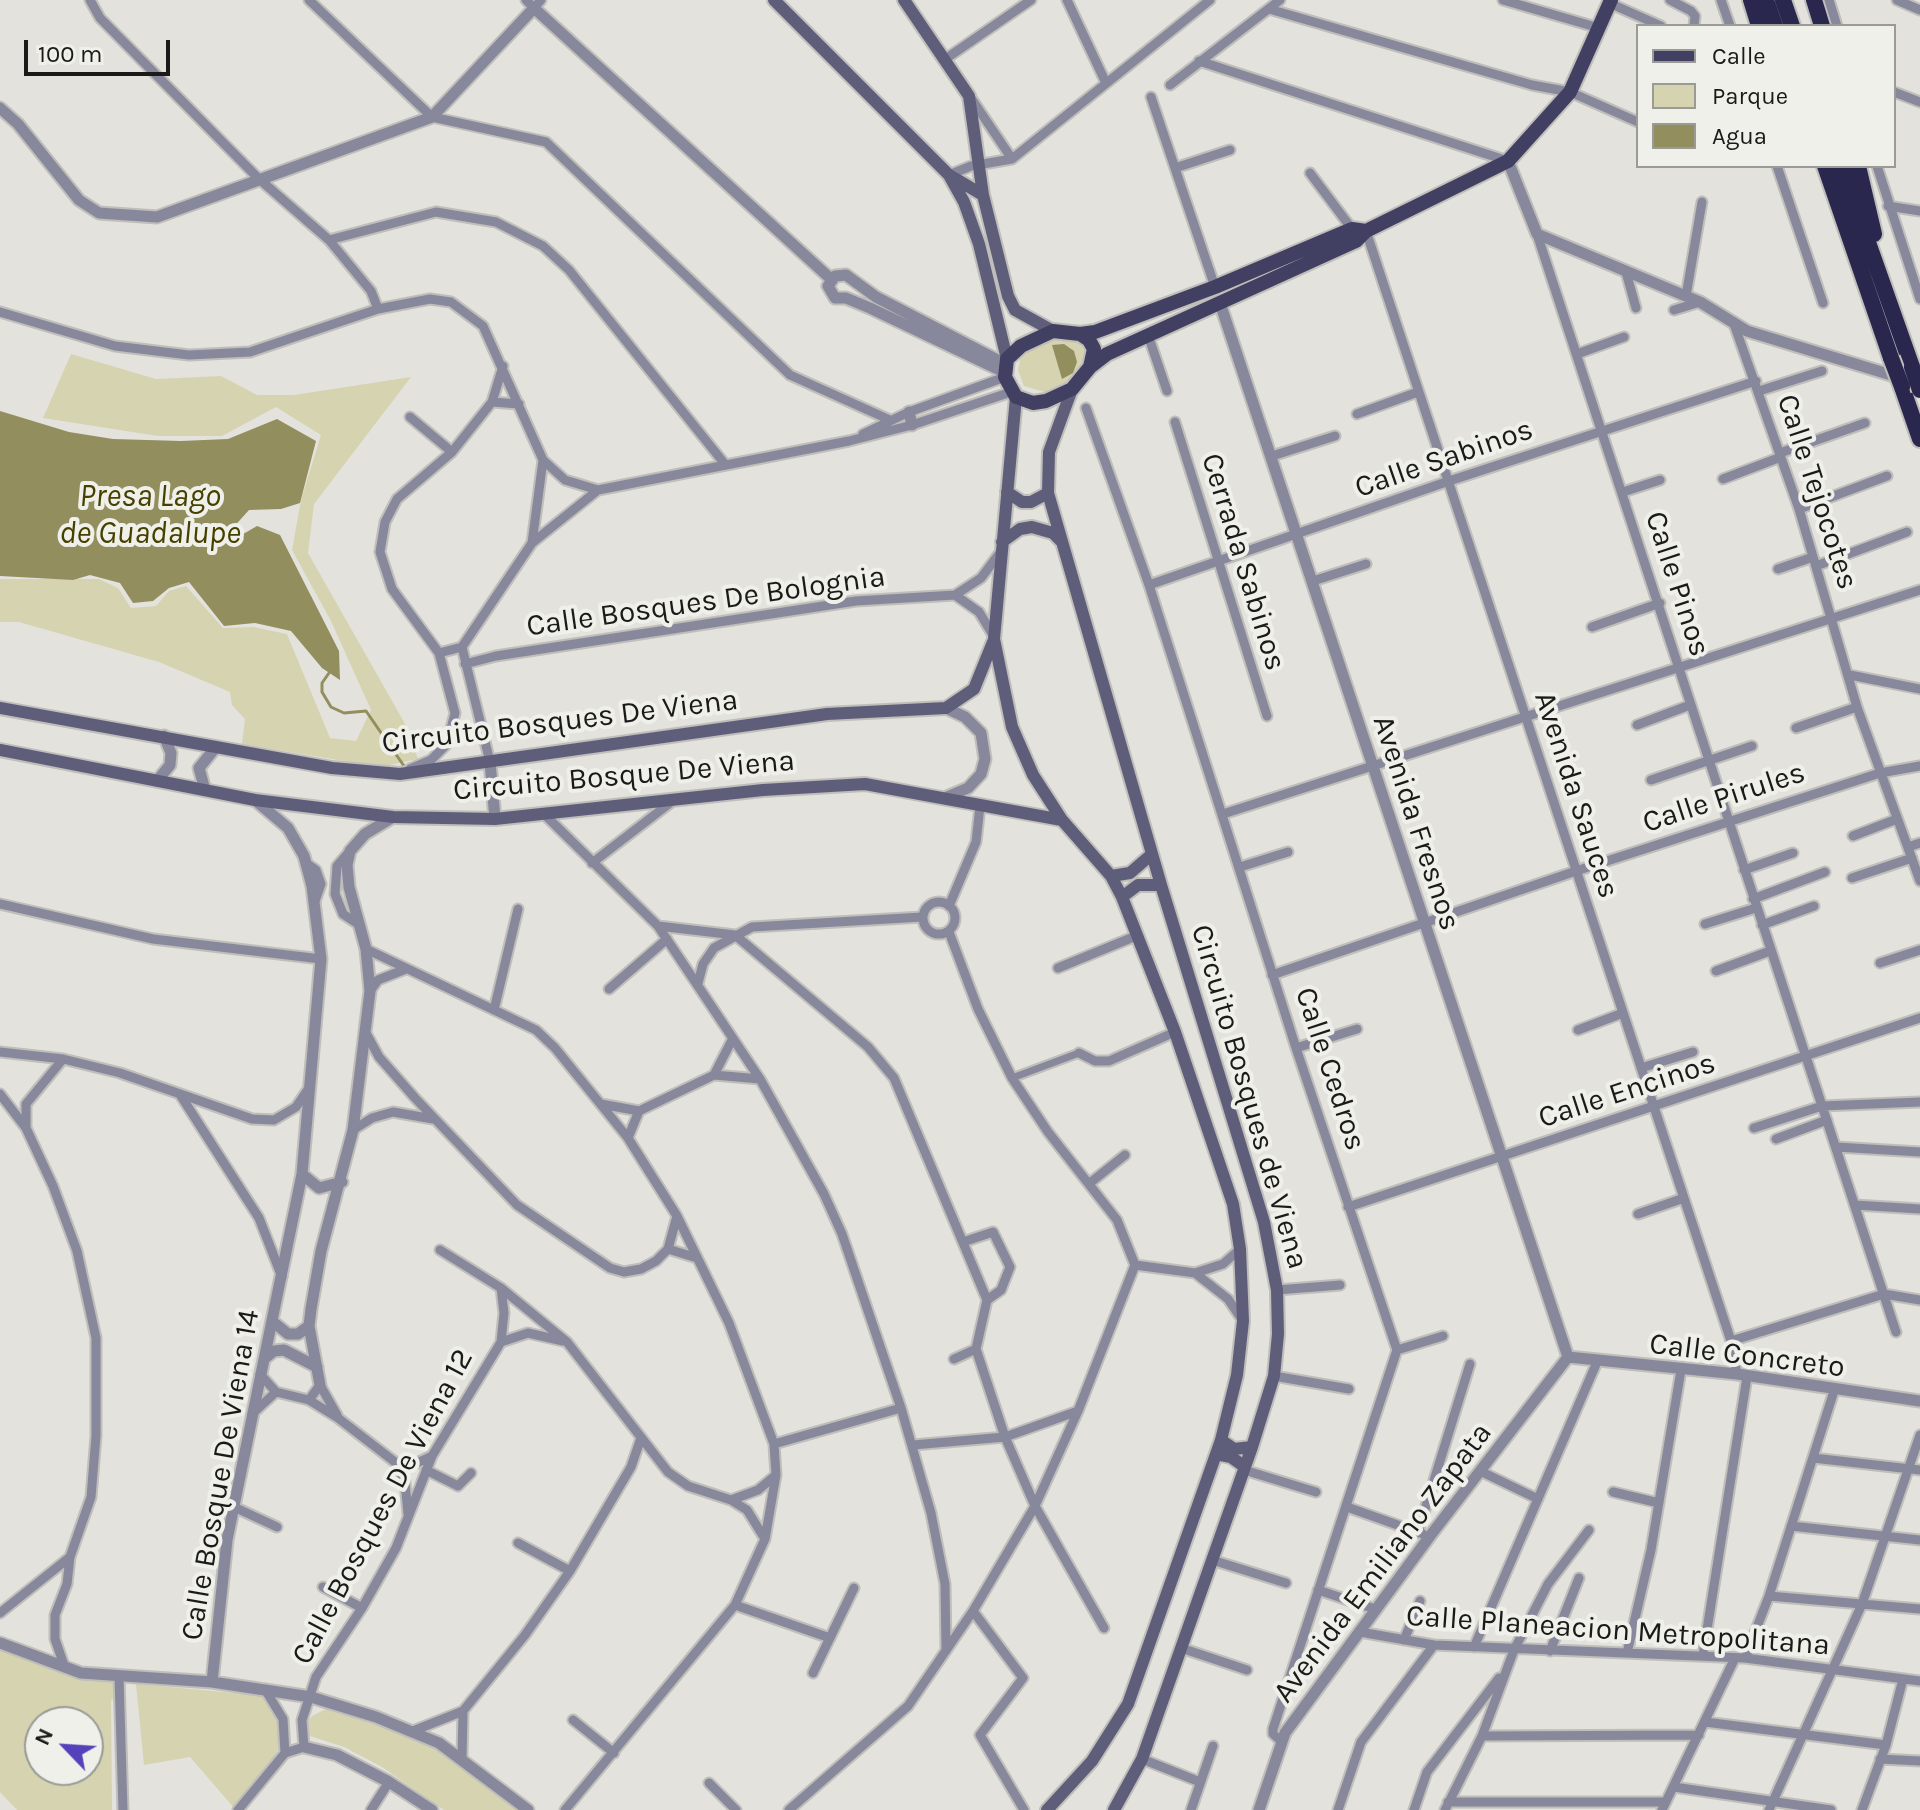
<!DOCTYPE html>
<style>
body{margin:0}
#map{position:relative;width:1920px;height:1810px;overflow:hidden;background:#e3e2dd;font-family:Karla,sans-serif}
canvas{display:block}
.legend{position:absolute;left:1636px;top:24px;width:260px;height:144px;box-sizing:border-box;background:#f0f0ea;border:2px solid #9a9a96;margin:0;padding:10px 14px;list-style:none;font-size:24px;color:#1a1a18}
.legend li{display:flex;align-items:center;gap:16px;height:40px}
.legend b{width:40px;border:2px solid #9a9a96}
.north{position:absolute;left:24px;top:1706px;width:80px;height:80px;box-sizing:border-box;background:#f0f0ea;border:2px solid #9a9a96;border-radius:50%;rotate:295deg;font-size:22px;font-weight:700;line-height:32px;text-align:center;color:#1a1a18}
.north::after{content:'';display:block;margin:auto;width:28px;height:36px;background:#5542ba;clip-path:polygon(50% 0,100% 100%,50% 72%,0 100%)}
.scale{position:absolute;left:24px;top:40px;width:146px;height:36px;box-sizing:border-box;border:4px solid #1a1a18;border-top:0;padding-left:10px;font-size:24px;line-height:28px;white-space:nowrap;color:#1a1a18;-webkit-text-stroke:6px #f0f0ea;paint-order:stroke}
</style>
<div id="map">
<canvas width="1920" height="1810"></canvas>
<ul class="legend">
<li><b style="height:10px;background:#414062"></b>Calle</li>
<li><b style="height:22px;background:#d6d3b1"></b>Parque</li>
<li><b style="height:22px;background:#938e5e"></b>Agua</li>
</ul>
<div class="north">N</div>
<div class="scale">100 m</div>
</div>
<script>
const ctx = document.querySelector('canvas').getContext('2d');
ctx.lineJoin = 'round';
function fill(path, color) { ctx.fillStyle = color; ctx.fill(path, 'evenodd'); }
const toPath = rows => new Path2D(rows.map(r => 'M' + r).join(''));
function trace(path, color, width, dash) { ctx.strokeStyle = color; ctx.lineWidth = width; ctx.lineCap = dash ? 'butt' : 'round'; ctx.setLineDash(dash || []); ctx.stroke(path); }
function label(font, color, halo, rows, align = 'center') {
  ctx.font = font + ' Karla,sans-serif'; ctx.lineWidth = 8; ctx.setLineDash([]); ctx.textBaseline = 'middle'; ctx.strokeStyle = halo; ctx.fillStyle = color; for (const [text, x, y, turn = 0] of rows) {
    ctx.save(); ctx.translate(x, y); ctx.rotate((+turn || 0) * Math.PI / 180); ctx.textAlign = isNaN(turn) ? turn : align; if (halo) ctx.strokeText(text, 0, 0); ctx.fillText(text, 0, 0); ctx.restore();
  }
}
fill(toPath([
 [1069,336,1089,346,1080,378,1048,393,1024,386,1018,370,1021,355,1044,340],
 [71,354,156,379,221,376,257,395,294,395,411,377,314,504,308,553,404,722,418,759,380,767,242,744,245,719,232,705,230,692,159,662,19,622,0,622,0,579,99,579,118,588,131,608,156,606,169,591,186,586,223,628,253,627,287,634,330,738,356,741,371,710,331,621,292,550,301,500,321,435,276,407,222,436,158,436,43,418],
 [0,1646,86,1677,115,1681,118,1694,111,1701,112,1810,17,1810,0,1792],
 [40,1722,88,1722,88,1770,40,1770],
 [136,1684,268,1696,285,1734,272,1763,235,1809,190,1757,144,1765],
 [326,1709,442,1746,521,1810,444,1810,382,1767,344,1747,307,1735,304,1725,312,1716]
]), '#d6d3b1');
fill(toPath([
 [1064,344,1074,351,1077,362,1073,373,1062,379,1052,345],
 [0,411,69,432,113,439,181,441,228,439,277,419,316,441,300,503,281,509,249,510,231,530,245,533,257,526,280,535,339,651,340,680,322,668,291,631,255,623,224,626,189,582,169,588,153,601,133,603,120,583,90,575,73,580,0,576]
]), '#938e5e');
trace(toPath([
 [329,673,322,683,322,692,331,707,344,713,366,711,404,766]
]), '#938e5e', 3);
const pedestrian = toPath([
 [1012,1078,1079,1053]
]);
const minor = toPath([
 [90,0,100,18,258,178,329,240,371,291,378,309],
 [309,0,432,117,546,142,790,375,890,420],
 [526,0,534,8,541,0],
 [1067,0,1106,83],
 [1503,0,1599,28],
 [1670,0,1691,11,1695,16,1694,26],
 [1721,0,1730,26],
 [1829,0,1837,26],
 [1897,0,1920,10],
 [1609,3,1661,26],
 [1269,9,1532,85,1570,92,1638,122],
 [944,60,1031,0],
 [1199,61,1508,161],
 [1170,85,1280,0],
 [1894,92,1920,102],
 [1151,97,1215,287],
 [971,98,1012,159],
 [1777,166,1823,303],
 [1877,166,1920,299],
 [1175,168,1230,150],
 [1310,173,1352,229],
 [949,175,971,166,1012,159,1210,0],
 [1888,206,1920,211],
 [1366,231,1731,1341,1737,1374],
 [1537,234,1896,1332],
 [329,240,436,212,496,222,543,246,569,270,724,463],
 [1626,272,1636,308],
 [1686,296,1702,202],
 [1674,310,1700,302],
 [0,312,115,346,189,355,250,352,378,309,430,299,451,302,483,326,543,460,565,480,598,490,849,441,912,425,1011,392],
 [1734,324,1799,509,1857,707,1920,881],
 [1148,335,1167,391],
 [1577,354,1624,337],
 [1759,391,1822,371],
 [492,402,519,404],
 [1086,408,1149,585,1296,1048,1397,1350,1273,1729,1273,1734,1282,1742],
 [1357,414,1418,392],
 [410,417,452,452],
 [1175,422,1267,716],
 [863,434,909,412,1005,377],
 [1780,453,1865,423],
 [1272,456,1335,436],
 [1723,479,1781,457],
 [1623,492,1660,480],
 [1799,509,1887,476],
 [532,543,598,490],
 [1816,566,1907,532],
 [1778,569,1813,557],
 [1313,581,1366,564],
 [1149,585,1449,481,1756,381],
 [955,595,979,612,993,635],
 [1592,627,1660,603],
 [462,647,490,762],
 [439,653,462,647,532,543,543,460],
 [465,664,496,656,856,601,955,595,981,578,1002,550],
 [1850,675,1920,689],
 [1637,725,1690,705],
 [1796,728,1857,707],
 [410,769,431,760,447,744,455,713,439,653,392,589,380,552,385,522,397,499,452,452,492,402,503,366],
 [1651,780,1752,746],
 [544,814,658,926,760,1079,824,1194,842,1234,901,1408,931,1513,945,1584,946,1650],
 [1223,814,1920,590],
 [1853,836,1897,819],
 [1908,847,1920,843],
 [350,851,337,866,335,894,343,914,358,924],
 [306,863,316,870,321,884,314,904],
 [592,863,670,803],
 [1240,867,1288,852],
 [1744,870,1793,853],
 [1852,878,1912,858],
 [1753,899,1825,872],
 '923 918a16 16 0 1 1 32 0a16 16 0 1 1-32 0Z',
 [0,904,153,939,321,959],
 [949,906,976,842,980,806],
 [1705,924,1756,908],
 [1762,925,1814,906],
 [658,926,735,935],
 [735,935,868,1047,894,1078,987,1300,976,1349,954,1359],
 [366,949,536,1030,555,1048,628,1138,677,1216,729,1323,774,1444,776,1475,765,1539,735,1605,565,1810],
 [1880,963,1920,950],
 [1058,968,1136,936],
 [1716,971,1770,951],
 [1272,975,1576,871,1880,773,1920,766],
 [698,983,703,964,714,948,752,927,922,917],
 [609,989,667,939],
 [370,991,378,980,406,969],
 [494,1010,518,909],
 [1578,1030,1623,1013],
 [367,1035,379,1057,415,1098,517,1205,610,1268,624,1272,641,1269,656,1261,668,1249,677,1216],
 [1296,1048,1357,1029],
 [0,1052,63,1059,120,1073,252,1119,274,1120,296,1107,309,1088],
 [1079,1053,1095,1061,1109,1061,1175,1032],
 [1641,1068,1693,1052],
 [714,1075,732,1040],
 [0,1094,26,1128],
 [181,1096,259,1218,282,1277],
 [601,1104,639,1111,714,1075,760,1079],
 [1754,1128,1822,1106,1920,1102],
 [353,1130,372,1118,393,1112,433,1119],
 [628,1138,639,1111],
 [1776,1139,1827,1120],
 [1836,1147,1920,1152],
 [1090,1183,1125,1155],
 [1855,1205,1920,1209],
 [1348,1207,1920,1018],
 [1638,1214,1684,1198],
 [963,1242,993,1232,1010,1267,1001,1290,987,1300],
 [668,1249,697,1258],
 [440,1250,501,1288,567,1342,668,1472,688,1486,731,1500,747,1510,765,1539],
 [1135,1265,1195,1273,1223,1264,1240,1249],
 [1195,1273,1228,1299,1243,1321],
 [1277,1290,1340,1285],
 [1731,1341,1884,1294,1920,1300],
 [501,1342,528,1333,563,1341],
 [976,1349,1005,1437,1035,1506,1104,1628],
 [1397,1350,1443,1336],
 [260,1374,276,1392,309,1400,338,1418,395,1462,405,1482,408,1514],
 [1274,1376,1349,1389],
 [309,1400,320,1385,337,1415],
 [252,1414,276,1392],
 [774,1444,901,1408],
 [913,1445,1005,1437,1078,1411],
 [1813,1458,1920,1470],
 [395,1462,417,1463,432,1456],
 [426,1470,458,1486,471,1473],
 [1244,1470,1316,1492],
 [1480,1471,1538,1499],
 [1613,1492,1659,1503],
 [731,1500,758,1490,776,1475],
 [234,1507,277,1527],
 [1347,1507,1423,1534],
 [1791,1526,1920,1540],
 [1418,1532,1470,1364],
 [518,1543,570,1571],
 [1212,1560,1286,1583],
 [323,1587,362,1608],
 [1318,1590,1375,1609],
 [1769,1596,1920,1609],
 [735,1605,830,1638],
 [973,1611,1023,1678,980,1735,1024,1810],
 [0,1613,70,1557,91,1497,96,1436,96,1338,77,1251,53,1186,26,1128,26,1104,63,1059],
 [1360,1632,1434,1645,1745,1658,1920,1681],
 [1404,1640,1420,1601],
 [1474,1647,1597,1362],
 [1181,1648,1247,1670],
 [1550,1651,1579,1578],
 [1627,1653,1651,1550,1681,1370],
 [1703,1655,1747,1377],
 [1745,1658,1769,1596,1834,1391],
 [65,1668,55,1639,55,1615,67,1584,70,1557],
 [813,1673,854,1588],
 [119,1677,123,1810],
 [266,1691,283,1719,285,1753],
 [573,1720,614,1753],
 [1705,1722,1886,1745],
 [413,1731,463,1711,525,1635,570,1571,631,1467,641,1438],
 [1482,1736,1699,1735],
 [462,1758,463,1711],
 [1142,1759,1200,1782],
 [1880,1759,1920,1761],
 [709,1783,736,1810],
 [1674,1787,1831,1810],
 [1448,1802,1666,1802],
 [238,1810,285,1753,304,1747,302,1720,316,1677,362,1608,396,1548,432,1456,501,1342,504,1313,501,1288],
 [371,1810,389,1782],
 [789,1810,908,1706,973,1611,1035,1506,1078,1411,1135,1265,1117,1220,1048,1132,1012,1078,978,1009,949,932],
 [1191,1810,1213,1746],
 [1338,1810,1361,1742,1434,1645],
 [1414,1810,1427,1772,1499,1678],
 [1445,1810,1482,1736,1514,1650,1548,1584,1589,1530],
 [1662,1810,1735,1658],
 [1769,1810,1862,1604,1920,1435],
 [1862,1810,1886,1745,1903,1679]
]);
const tertiary = toPath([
 [0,108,18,124,79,200,99,213,157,217,432,117,534,8,832,280],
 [1508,161,1537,234,1700,302,1747,331,1901,378],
 [1220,303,1568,1357],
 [1004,372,870,308,846,298,835,298,828,286,835,276,846,275,876,297,1005,364],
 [909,412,912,425],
 [946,708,965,717,981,733,985,759,981,774,968,788,947,797],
 [490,762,495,819],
 [157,781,170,765,171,753,164,736],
 [205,790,199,768,216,747],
 [302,1174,319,1188,342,1182],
 [272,1321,288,1334,298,1334,309,1326],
 [1568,1357,1737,1374,1920,1401],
 [264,1359,274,1351,284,1350,317,1367],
 [320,1385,309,1326,311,1309,321,1251,353,1130,370,991,366,949,349,887,347,865,350,851,365,834,393,817],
 [0,1643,81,1673,212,1682,311,1697,376,1717,439,1743,528,1810],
 [212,1682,227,1540,302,1174,321,959,312,886,304,856,288,828,255,800],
 [304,1747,337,1755,389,1782,432,1810],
 [1259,1810,1285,1733,1430,1536,1568,1357]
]);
const secondary = toPath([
 [774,0,949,175,964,202,979,244,1007,359],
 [904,0,969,96,983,195,1008,296,1015,310,1053,331],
 [949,175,983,195],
 [1072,389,1049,452,1048,493,1161,885,1264,1222,1277,1290,1278,1334,1274,1376,1252,1447,1142,1759,1114,1810],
 [1016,397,994,639,1012,727,1033,775,1062,820,1111,876,1122,897,1175,1032,1233,1204,1240,1249,1243,1321,1237,1375,1221,1440,1128,1704,1092,1761,1047,1810],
 [1007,492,1022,502,1031,502,1048,493],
 [1002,542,1020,529,1032,527,1053,533,1061,541],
 [0,708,332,768,400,774,827,714,946,708,974,689,993,642],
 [0,750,255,800,393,817,495,819,763,790,865,784,1062,820],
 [1111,876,1130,873,1152,854],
 [1122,897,1138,885,1161,885],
 [1221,1440,1234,1449,1252,1447],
 [1216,1454,1231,1457,1245,1467]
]);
const primary = toPath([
 [1053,331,1080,334,1089,340,1094,349,1090,367,1072,389,1046,401,1033,403,1016,397,1005,377,1007,359,1021,346,1053,331],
 [1080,334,1095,332,1215,287,1352,229,1366,231],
 [1090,367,1107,354,1356,241,1366,231,1508,161,1570,92,1611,0]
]);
const motorway = toPath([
 [1751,0,1759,26],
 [1766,0,1775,26],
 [1783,0,1792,26],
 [1814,0,1822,26],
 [1825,166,1891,358],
 [1841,166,1912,367],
 [1858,166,1874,234],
 [1902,387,1920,439]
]);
trace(pedestrian, '#bfbeba', 11);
trace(minor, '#bfbeba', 13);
trace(tertiary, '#bfbeba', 15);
trace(secondary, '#bfbeba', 16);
trace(primary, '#bfbeba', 18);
trace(motorway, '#bfbeba', 20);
trace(pedestrian, '#88889d', 7);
trace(minor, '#88889d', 9);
trace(tertiary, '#88889d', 11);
trace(secondary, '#5e5e7b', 12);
trace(primary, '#414062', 14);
trace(motorway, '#29274d', 16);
const motorwayBridge = toPath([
 [1891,358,1902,387],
 [1912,367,1920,390]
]);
trace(motorwayBridge, '#bfbeba', 20, []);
trace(motorwayBridge, '#29274d', 16);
label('30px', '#1a1a18', '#f0f0ea', [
 ["Calle Sabinos",1444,459,-19],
 ["Calle Tejocotes",1817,492,72],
 ["Cerrada Sabinos",1243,562,73],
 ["Calle Pinos",1677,584,72],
 ["Calle Bosques De Bolognia",706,602,-8],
 ["Circuito Bosques De Viena",560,722,-7],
 ["Circuito Bosque De Viena",624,776,-5],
 ["Avenida Sauces",1576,795,72],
 ["Calle Pirules",1724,798,-18],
 ["Avenida Fresnos",1416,823,72],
 ["Calle Cedros",1330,1069,72],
 ["Calle Encinos",1627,1091,-18],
 ["Circuito Bosques de Viena",1249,1097,74],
 ["Calle Concreto",1747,1356,7],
 ["Calle Bosque De Viena 14",221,1475,-80],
 ["Calle Bosques De Viena 12",383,1507,-62],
 ["Avenida Emiliano Zapata",1383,1563,-53],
 ["Calle Planeacion Metropolitana",1618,1631,4]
]);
label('italic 32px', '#474100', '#f0f0ea', [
 ["Presa Lago",150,497],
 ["de Guadalupe",150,534]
]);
</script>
